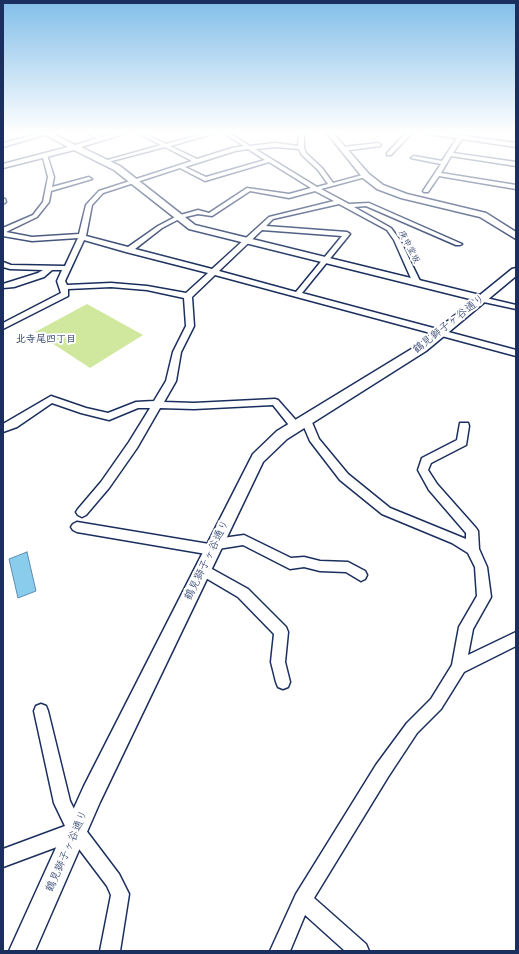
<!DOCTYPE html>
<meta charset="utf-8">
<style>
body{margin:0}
#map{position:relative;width:519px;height:954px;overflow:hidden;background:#fff;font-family:"Patrick Hand",sans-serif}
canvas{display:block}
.frame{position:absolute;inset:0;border:4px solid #1b2f5e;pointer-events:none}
</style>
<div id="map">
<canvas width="519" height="954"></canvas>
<div class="frame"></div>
</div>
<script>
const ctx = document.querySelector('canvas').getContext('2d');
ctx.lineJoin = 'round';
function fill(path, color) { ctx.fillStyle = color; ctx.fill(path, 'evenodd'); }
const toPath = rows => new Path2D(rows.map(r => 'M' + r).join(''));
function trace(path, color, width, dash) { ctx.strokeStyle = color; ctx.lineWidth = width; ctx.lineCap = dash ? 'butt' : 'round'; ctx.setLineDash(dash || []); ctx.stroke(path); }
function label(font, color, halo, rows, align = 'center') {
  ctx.font = font + ' "Patrick Hand","Klee One",sans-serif'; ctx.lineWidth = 4; ctx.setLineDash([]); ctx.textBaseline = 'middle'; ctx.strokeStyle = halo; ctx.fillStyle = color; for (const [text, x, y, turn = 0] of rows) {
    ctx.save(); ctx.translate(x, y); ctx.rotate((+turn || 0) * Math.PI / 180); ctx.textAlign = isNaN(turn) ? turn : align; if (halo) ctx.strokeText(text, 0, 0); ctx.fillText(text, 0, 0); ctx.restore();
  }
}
fill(toPath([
 [87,304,143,335,90,368,35,332]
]), '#d0e89e');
const water = toPath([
 [27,552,36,591,18,598,9,559,27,552]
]);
fill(water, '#89cceb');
trace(water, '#5d8db3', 1);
const street = toPath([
 [46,132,54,132,3,147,3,143,46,132],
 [85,132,91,132,105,139,100,140,85,132],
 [136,132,141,132,166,144,210,132,216,132,216,133,170,146,197,159,232,148,244,146,222,132,227,132,250,146,275,143,298,146,299,133,304,132,304,148,306,153,322,168,333,183,366,174,369,176,321,189,349,204,369,203,462,244,460,245,456,245,366,206,354,207,391,228,400,240,421,283,417,285,413,283,394,240,387,230,339,204,273,219,266,226,347,232,350,234,302,293,516,350,516,356,215,275,192,297,194,326,181,352,176,381,164,402,194,403,275,399,278,400,301,426,300,429,292,429,273,405,194,409,160,408,137,448,109,488,86,515,82,517,78,515,76,512,78,509,101,482,129,442,150,408,138,408,109,420,81,413,52,403,17,427,3,432,3,424,51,396,86,408,108,413,136,402,154,401,166,381,173,352,186,326,184,298,147,290,111,287,68,289,68,296,3,329,3,323,61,293,57,281,62,270,52,270,44,277,14,287,3,288,3,284,38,273,43,270,10,269,3,267,3,262,11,265,65,266,78,238,32,241,3,236,3,228,33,215,43,202,48,177,42,154,47,155,54,177,52,187,89,177,92,179,51,191,49,202,37,217,6,232,32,237,79,234,86,205,99,191,192,161,165,147,104,163,104,161,161,145,136,132],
 [275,147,299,149,302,155,318,170,328,184,317,187,255,149,275,147],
 [248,149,265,160,206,177,185,167,235,151,248,149],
 [269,162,311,188,289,194,247,188,209,213,198,210,177,216,158,226,128,247,86,236,92,205,103,193,180,168,205,181,269,162],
 [250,191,289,198,315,191,334,201,269,217,212,269,135,249,162,228,181,218,198,214,212,216,250,191],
 [262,230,342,236,296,292,219,271,262,230],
 [84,240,126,252,208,273,186,293,147,286,111,283,67,285,65,281,84,240],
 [407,132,413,132,391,155,387,155,387,153,407,132],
 [424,132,434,132,516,143,516,147,462,139,453,153,516,162,516,166,451,156,441,173,516,185,516,189,439,176,428,192,424,192,423,191,441,164,411,158,414,156,442,161,457,138,426,134,424,132],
 [378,143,381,145,380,146,343,151,340,149,343,147,378,143],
 [3,198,5,199,6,202,3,204,3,198],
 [479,297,482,297,516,305,516,309,479,301,479,297],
 [306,416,311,420,319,439,348,474,390,508,466,539,466,533,429,490,418,470,422,458,457,440,460,423,468,423,469,426,466,445,431,463,428,470,437,484,476,528,478,531,479,549,487,567,491,597,473,629,468,655,516,632,516,646,464,672,441,709,417,733,388,777,314,898,366,944,369,951,345,951,305,915,290,951,270,951,296,894,376,765,407,723,431,699,452,665,459,627,477,596,475,567,468,553,452,543,382,514,340,480,310,441,301,420,306,416],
 [77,522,209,544,211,540,215,539,244,535,291,558,304,557,320,561,348,562,365,571,367,575,365,579,361,581,346,572,320,571,304,567,290,569,243,545,218,549,216,554,212,555,77,532,73,530,71,527,73,524,77,522],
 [203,564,248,589,286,627,288,632,285,662,290,682,288,687,283,689,278,687,276,682,271,662,274,634,238,597,199,574,197,570,199,566,203,564],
 [41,704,46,706,48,711,70,801,82,825,119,874,129,894,120,951,100,951,111,895,107,886,73,841,3,867,3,849,65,826,54,803,34,711,36,706,41,704]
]);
const secondary = toPath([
 [41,132,49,132,75,145,119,132,128,132,127,133,81,147,120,166,195,225,480,295,512,269,516,268,516,276,426,351,287,439,263,462,100,802,35,951,9,951,84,786,253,454,277,431,418,345,474,300,189,229,114,170,74,150,3,168,3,164,68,147,42,133,41,132],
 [326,132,332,132,369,174,383,185,407,194,486,213,516,232,516,239,480,217,401,198,377,189,363,178,326,132]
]);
trace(street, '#1b2f5e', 3);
trace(secondary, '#1b2f5e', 3);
fill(street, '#fff');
fill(secondary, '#fff');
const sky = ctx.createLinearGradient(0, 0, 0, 265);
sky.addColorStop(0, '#82bee9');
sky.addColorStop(0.5, '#fff');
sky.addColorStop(1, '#ffffff00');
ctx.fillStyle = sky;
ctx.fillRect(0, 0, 519, 265);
label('9px', '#1b2f5e', '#fff', [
 ["庚申堂坂",409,247,62]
]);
label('bold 10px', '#1b2f5e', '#fff', [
 ["北寺尾四丁目",46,339]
]);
label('11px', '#1b2f5e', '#fff', [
 ["鶴見獅子ヶ谷通り",449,324,-38],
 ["鶴見獅子ヶ谷通り",207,560,-64],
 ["鶴見獅子ヶ谷通り",67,851,-66]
]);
</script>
